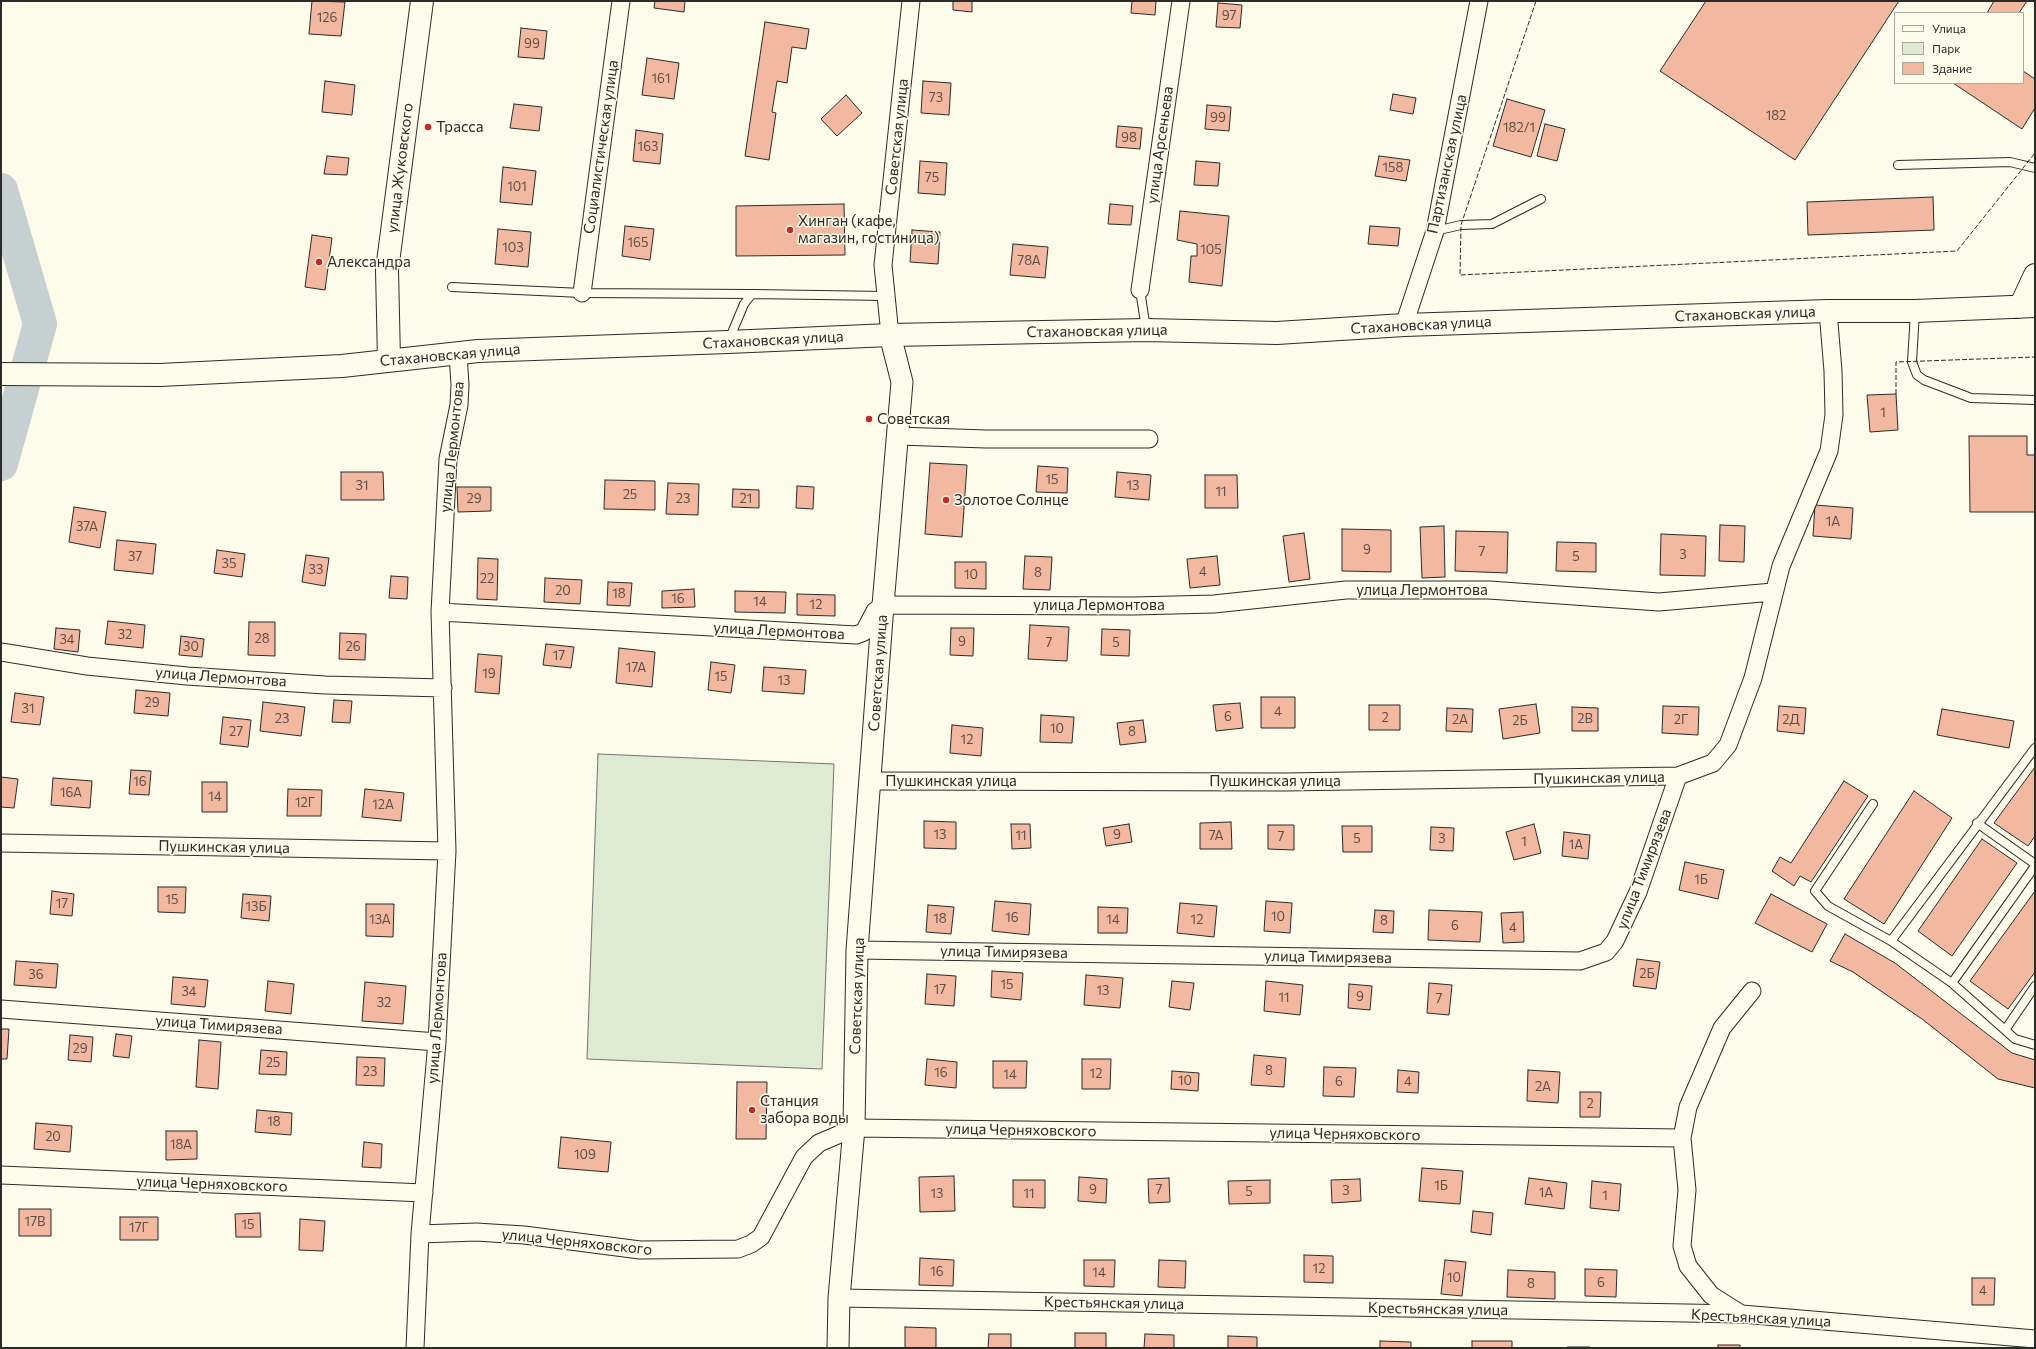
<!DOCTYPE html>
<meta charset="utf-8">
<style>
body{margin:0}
#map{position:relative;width:2036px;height:1349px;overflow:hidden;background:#fdfbea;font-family:Commissioner,sans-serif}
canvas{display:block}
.frame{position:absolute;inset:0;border:2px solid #2b2b2b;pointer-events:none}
.legend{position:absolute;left:1894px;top:12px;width:130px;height:72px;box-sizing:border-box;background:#fdfbea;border:1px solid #a9a89e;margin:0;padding:5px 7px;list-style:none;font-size:12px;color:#2b2b2b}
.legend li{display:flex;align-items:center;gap:8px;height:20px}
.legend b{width:20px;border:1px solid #a9a89e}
</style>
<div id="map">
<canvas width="2036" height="1349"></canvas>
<div class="frame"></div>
<ul class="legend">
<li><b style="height:5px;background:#fdfbea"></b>Улица</li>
<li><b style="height:11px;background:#deebd1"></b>Парк</li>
<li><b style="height:11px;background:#f2b8a0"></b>Здание</li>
</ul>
</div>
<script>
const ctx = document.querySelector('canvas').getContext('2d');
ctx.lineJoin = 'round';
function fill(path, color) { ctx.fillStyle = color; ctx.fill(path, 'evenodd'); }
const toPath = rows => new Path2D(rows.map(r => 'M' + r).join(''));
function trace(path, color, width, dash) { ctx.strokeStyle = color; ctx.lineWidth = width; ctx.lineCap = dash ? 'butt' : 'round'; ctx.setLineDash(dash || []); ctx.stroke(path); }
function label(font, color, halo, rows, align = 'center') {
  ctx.font = font + ' Commissioner,sans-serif'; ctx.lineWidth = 3; ctx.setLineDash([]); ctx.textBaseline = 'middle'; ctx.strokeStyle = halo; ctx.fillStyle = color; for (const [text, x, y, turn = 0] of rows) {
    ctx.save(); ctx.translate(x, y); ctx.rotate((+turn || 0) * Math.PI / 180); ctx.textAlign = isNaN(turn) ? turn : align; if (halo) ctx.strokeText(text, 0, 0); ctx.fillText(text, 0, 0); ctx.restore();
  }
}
const green = toPath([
 [598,754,834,764,822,1069,587,1059,598,754]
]);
fill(green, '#deebd1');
trace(green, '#74746e', 1);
trace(toPath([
 [1,190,40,324,1,464]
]), '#c7d0d0', 34);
const building = toPath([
 [312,1,345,2,341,36,309,34,312,1],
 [655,1,685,1,684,12,654,8,655,1],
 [953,1,972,1,972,12,953,10,953,1],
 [1132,1,1156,1,1155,15,1131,13,1132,1],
 [1706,1,1899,1,1795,160,1660,71,1706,1],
 [1994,1,2027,1,2019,13,1987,13,1994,1],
 [1218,3,1242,5,1240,28,1216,27,1218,3],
 [765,22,809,29,806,49,792,47,787,83,777,81,772,112,776,113,769,160,745,156,765,22],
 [521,28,547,31,544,59,518,57,521,28],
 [647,58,679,63,674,99,642,95,647,58],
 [2023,71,2035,79,2035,108,2022,129,1953,83,2023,83,2023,71],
 [325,81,355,85,352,115,322,112,325,81],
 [923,81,951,83,949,115,921,113,923,81],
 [1393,94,1416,98,1413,114,1390,110,1393,94],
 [846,95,862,113,837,136,821,119,846,95],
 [1507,99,1545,110,1531,157,1493,146,1507,99],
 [514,104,542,107,539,131,510,128,514,104],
 [1207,105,1231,107,1229,131,1205,129,1207,105],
 [1545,124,1565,129,1557,161,1537,156,1545,124],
 [1118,126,1142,128,1140,149,1116,147,1118,126],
 [636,130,663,134,660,164,633,161,636,130],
 [327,156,349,158,347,175,324,174,327,156],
 [1379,156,1410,160,1406,181,1375,176,1379,156],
 [920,161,947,163,945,195,918,193,920,161],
 [1196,161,1220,163,1218,186,1194,185,1196,161],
 [503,167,536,171,532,205,500,202,503,167],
 [1933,197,1934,230,1808,235,1807,202,1933,197],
 [844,204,845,255,736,256,736,206,844,204],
 [1110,204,1133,206,1131,225,1108,224,1110,204],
 [1180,211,1229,216,1222,286,1189,282,1191,256,1197,256,1197,244,1177,240,1180,211],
 [625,226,654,229,650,260,622,256,625,226],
 [1370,226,1400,228,1398,246,1368,244,1370,226],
 [498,229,531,232,528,267,495,264,498,229],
 [912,230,940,232,938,264,910,262,912,230],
 [312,235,332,238,325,290,305,287,312,235],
 [1013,244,1048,247,1045,278,1010,275,1013,244],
 [1896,394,1898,430,1870,432,1867,395,1896,394],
 [1969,436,2027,436,2027,455,2035,455,2035,512,1970,512,1969,436],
 [930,463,967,465,962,537,925,534,930,463],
 [1038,466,1068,468,1067,493,1036,492,1038,466],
 [341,472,383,472,384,500,341,500,341,472],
 [1117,472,1151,475,1149,500,1115,497,1117,472],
 [1205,475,1237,475,1238,508,1205,508,1205,475],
 [605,480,655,481,655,510,604,509,605,480],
 [668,483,699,484,698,515,666,514,668,483],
 [797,486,814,487,813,509,796,508,797,486],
 [457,487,491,487,491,511,458,512,457,487],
 [733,489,759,490,759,508,732,507,733,489],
 [1815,505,1853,508,1851,539,1813,536,1815,505],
 [74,507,106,512,100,548,69,542,74,507],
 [1720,525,1745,526,1744,562,1719,561,1720,525],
 [1444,526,1445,577,1422,578,1420,527,1444,526],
 [1342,529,1391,530,1391,572,1342,571,1342,529],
 [1456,531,1508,532,1507,573,1455,571,1456,531],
 [1304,533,1310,579,1289,582,1283,536,1304,533],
 [1661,534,1706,536,1705,576,1660,575,1661,534],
 [117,540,156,544,153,574,114,570,117,540],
 [1557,542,1596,543,1596,572,1556,571,1557,542],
 [217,550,245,554,242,577,214,573,217,550],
 [306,555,329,558,325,586,302,582,306,555],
 [1025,556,1052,557,1050,590,1023,589,1025,556],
 [1217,556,1220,585,1190,588,1187,559,1217,556],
 [478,558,498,559,497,600,477,599,478,558],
 [955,562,986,562,986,589,955,588,955,562],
 [391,576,408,577,407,599,389,598,391,576],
 [545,578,582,580,580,604,544,602,545,578],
 [608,582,632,583,630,606,607,605,608,582],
 [694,589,695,607,662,608,662,591,694,589],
 [735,591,786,592,785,613,735,612,735,591],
 [797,594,835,595,835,616,797,615,797,594],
 [108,621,145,625,143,648,105,644,108,621],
 [249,622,275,622,275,656,248,655,249,622],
 [1030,625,1069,627,1067,661,1028,659,1030,625],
 [56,628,80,630,78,652,54,649,56,628],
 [951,628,974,628,973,656,950,655,951,628],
 [1102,629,1130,630,1129,656,1101,655,1102,629],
 [340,633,366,634,365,660,339,659,340,633],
 [181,636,204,639,202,657,179,655,181,636],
 [546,644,574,647,571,668,543,665,546,644],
 [619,648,655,652,652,687,616,683,619,648],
 [478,654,502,656,499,694,475,692,478,654],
 [711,662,735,665,731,693,708,690,711,662],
 [764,667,806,670,804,694,762,691,764,667],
 [136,690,170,693,168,716,134,713,136,690],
 [15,693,44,697,40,725,11,722,15,693],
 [1261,697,1295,697,1295,728,1261,728,1261,697],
 [334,700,352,701,350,723,332,722,334,700],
 [263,702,305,707,301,736,260,731,263,702],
 [1240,703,1243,728,1216,731,1213,705,1240,703],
 [1536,704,1540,733,1503,739,1499,709,1536,704],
 [1369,705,1400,705,1400,730,1369,730,1369,705],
 [1663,706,1699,707,1698,735,1662,733,1663,706],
 [1779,706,1806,708,1804,734,1777,731,1779,706],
 [1572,707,1598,708,1598,731,1572,731,1572,707],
 [1447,708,1473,709,1472,732,1446,731,1447,708],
 [1942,709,2014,721,2009,748,1937,735,1942,709],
 [1041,715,1074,717,1072,743,1040,742,1041,715],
 [223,717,251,720,248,747,220,744,223,717],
 [1143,720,1146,742,1120,745,1117,723,1143,720],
 [952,725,983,728,981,756,950,753,952,725],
 [2035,767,2035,836,2028,846,1994,823,2035,767],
 [131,770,151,771,149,795,129,794,131,770],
 [1,777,18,779,14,808,1,807,1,777],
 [53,778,92,781,90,808,51,805,53,778],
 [1844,781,1868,796,1811,882,1800,876,1794,886,1772,871,1780,857,1791,863,1844,781],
 [202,782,227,782,227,812,202,812,202,782],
 [288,789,322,790,321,816,287,816,288,789],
 [365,789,404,793,401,821,362,817,365,789],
 [1914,791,1952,818,1884,924,1844,899,1914,791],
 [924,821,956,822,956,849,924,848,924,821],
 [1231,822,1232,849,1200,849,1200,823,1231,822],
 [1011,824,1030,824,1031,848,1012,849,1011,824],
 [1129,824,1132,842,1106,846,1103,828,1129,824],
 [1534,824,1541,853,1514,860,1506,832,1534,824],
 [1268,825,1294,825,1294,850,1268,849,1268,825],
 [1342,826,1372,826,1372,852,1343,852,1342,826],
 [1431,827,1454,828,1453,851,1430,850,1431,827],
 [1564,832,1590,835,1588,859,1562,856,1564,832],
 [1982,839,2017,863,1952,956,1918,931,1982,839],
 [1685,862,1724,870,1718,899,1679,890,1685,862],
 [158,887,186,887,185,913,158,912,158,887],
 [52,891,74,894,72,916,50,914,52,891],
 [2035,891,2035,972,2008,1009,1970,981,2035,891],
 [243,894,271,896,269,921,241,918,243,894],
 [1771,894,1827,924,1812,952,1755,923,1771,894],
 [995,901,1031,904,1029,935,992,931,995,901],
 [1266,901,1292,903,1290,933,1264,931,1266,901],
 [1180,903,1217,906,1214,937,1177,933,1180,903],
 [366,904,394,904,393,937,366,936,366,904],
 [928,905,954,907,951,934,926,932,928,905],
 [1098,907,1128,908,1127,933,1098,933,1098,907],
 [1375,910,1394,911,1393,933,1373,932,1375,910],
 [1429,910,1482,912,1480,942,1428,940,1429,910],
 [1523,912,1524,942,1503,943,1501,913,1523,912],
 [1845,934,1895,963,2012,1053,2035,1060,2035,1088,1998,1079,1922,1019,1853,972,1830,961,1845,934],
 [1637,959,1660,962,1656,989,1633,986,1637,959],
 [16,961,58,964,56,988,14,985,16,961],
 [992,971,1023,973,1021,1000,991,997,992,971],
 [927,974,956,976,954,1006,925,1004,927,974],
 [1086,975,1123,978,1120,1008,1084,1005,1086,975],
 [173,977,208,980,205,1007,171,1004,173,977],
 [268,981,294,984,291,1014,265,1011,268,981],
 [1172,981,1194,983,1190,1010,1169,1007,1172,981],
 [1266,981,1303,985,1300,1015,1264,1011,1266,981],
 [365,982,406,986,403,1024,362,1021,365,982],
 [1429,983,1452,985,1449,1015,1427,1013,1429,983],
 [1349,984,1372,986,1370,1010,1348,1008,1349,984],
 [1,1029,9,1029,7,1059,1,1059,1,1029],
 [116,1034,132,1036,129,1058,113,1056,116,1034],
 [70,1035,93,1037,91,1062,68,1060,70,1035],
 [199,1040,221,1042,218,1089,196,1087,199,1040],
 [261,1050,287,1052,286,1075,259,1074,261,1050],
 [1254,1055,1286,1058,1284,1087,1251,1085,1254,1055],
 [357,1057,385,1058,384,1086,356,1085,357,1057],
 [927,1059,957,1062,956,1088,925,1085,927,1059],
 [1082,1059,1111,1059,1110,1089,1082,1089,1082,1059],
 [993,1061,1027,1061,1026,1088,993,1088,993,1061],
 [1324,1067,1356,1068,1354,1097,1323,1096,1324,1067],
 [1398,1070,1419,1072,1418,1093,1397,1092,1398,1070],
 [1528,1070,1560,1072,1558,1103,1527,1101,1528,1070],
 [1172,1071,1199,1073,1198,1091,1171,1089,1172,1071],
 [737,1082,767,1082,766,1139,736,1139,737,1082],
 [1580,1092,1601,1092,1600,1117,1580,1117,1580,1092],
 [257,1110,292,1113,291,1135,255,1132,257,1110],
 [36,1123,72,1126,70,1152,34,1149,36,1123],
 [166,1131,197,1131,197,1159,166,1160,166,1131],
 [561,1137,611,1142,608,1172,558,1168,561,1137],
 [364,1142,382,1144,381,1168,362,1167,364,1142],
 [1422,1168,1463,1171,1460,1204,1419,1201,1422,1168],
 [954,1176,955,1211,920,1212,919,1177,954,1176],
 [1079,1177,1107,1179,1106,1203,1078,1201,1079,1177],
 [1169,1178,1170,1202,1149,1203,1148,1179,1169,1178],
 [1529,1178,1567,1183,1564,1209,1525,1204,1529,1178],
 [1360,1179,1361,1201,1332,1203,1331,1180,1360,1179],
 [1013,1180,1045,1180,1045,1208,1013,1207,1013,1180],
 [1270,1180,1270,1203,1229,1204,1228,1181,1270,1180],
 [1592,1181,1621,1184,1619,1211,1590,1208,1592,1181],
 [19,1209,51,1209,51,1236,19,1236,19,1209],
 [1473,1211,1493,1213,1491,1235,1471,1232,1473,1211],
 [260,1213,261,1237,236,1237,235,1214,260,1213],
 [120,1217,158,1217,158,1240,120,1240,120,1217],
 [300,1219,325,1221,323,1251,299,1250,300,1219],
 [1304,1255,1333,1256,1333,1283,1304,1282,1304,1255],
 [920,1258,954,1260,953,1286,919,1285,920,1258],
 [1084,1260,1115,1260,1114,1287,1084,1286,1084,1260],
 [1159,1260,1186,1261,1185,1288,1158,1287,1159,1260],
 [1445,1260,1466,1262,1462,1296,1441,1294,1445,1260],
 [1585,1269,1617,1270,1616,1297,1585,1296,1585,1269],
 [1508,1270,1555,1272,1555,1299,1507,1297,1508,1270],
 [1972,1278,1995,1278,1994,1305,1972,1305,1972,1278],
 [905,1327,936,1328,936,1348,905,1348,905,1327],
 [1075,1333,1106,1333,1106,1348,1075,1348,1075,1333],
 [989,1334,1011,1334,1011,1348,988,1348,989,1334],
 [1145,1334,1174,1335,1174,1348,1144,1348,1145,1334],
 [1228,1336,1257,1337,1257,1348,1228,1348,1228,1336],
 [1380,1341,1411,1342,1411,1348,1380,1348,1380,1341],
 [1472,1341,1512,1341,1512,1348,1472,1348,1472,1341],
 [1718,1345,1740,1345,1740,1348,1718,1348,1718,1345],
 [1568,1347,1590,1347,1590,1348,1568,1348,1568,1347]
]);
fill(building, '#f2b8a0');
trace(building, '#2b2b2b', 1);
const service = toPath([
 [1898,165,2010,162,2035,168],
 [1435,231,1461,225,1492,224,1541,199],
 [452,287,582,293,752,294],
 [1140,290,1146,329],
 [1915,312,1912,362,1917,375,1924,380,1971,398,2035,400],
 [729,340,744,304,752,294,885,296],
 [1873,804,1815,891,1828,906,1891,941,1952,983],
 [1977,823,2035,864],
 [1891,941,2035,748],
 [2035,986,2005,1030,2015,1039,2035,1045],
 [2005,1030,1952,983,2035,866]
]);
const minor = toPath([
 [1140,290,1181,1],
 [582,293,621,1],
 [1404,325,1435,231,1479,1],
 [890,335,883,265,911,1],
 [898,436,986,439,1149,439],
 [440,612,856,635,864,632,875,611,883,605,1134,606,1214,604,1346,590,1489,590,1659,602,1773,592],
 [1,652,87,666,187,676,325,685,443,688],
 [871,781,1285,782,1678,776,1713,763,1728,745,1753,678,1781,566,1829,451,1834,415,1833,371,1828,311],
 [1,843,447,851],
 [857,950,1580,961,1606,952,1615,941,1638,892,1678,776],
 [1,1009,437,1042],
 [1,1175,424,1193],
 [420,1234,476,1232,524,1235,640,1250,738,1249,751,1244,761,1237,804,1157,819,1143,854,1128,1682,1138],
 [839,1298,1742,1314,2035,1339],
 [1741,1314,1711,1295,1688,1266,1682,1246,1687,1190,1682,1138,1688,1107,1722,1028,1752,991],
 [415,1348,420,1234,437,1042,447,851,440,612,448,459,459,405,460,385,458,353]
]);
const tertiary = toPath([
 [838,1348,839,1298,854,1128,857,950,883,605,902,382,890,335]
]);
const primary = toPath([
 [2020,307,2035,275],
 [389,360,387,270,422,1],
 [1,374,160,375,342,366,478,351,728,342,890,335,1146,330,1277,333,1404,325,1828,311,1915,311,2035,306]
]);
trace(service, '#2b2b2b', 10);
trace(minor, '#2b2b2b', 19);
trace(tertiary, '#2b2b2b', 23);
trace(primary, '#2b2b2b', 24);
trace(service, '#fdfbea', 8);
trace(minor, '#fdfbea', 17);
trace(tertiary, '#fdfbea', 21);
trace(primary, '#fdfbea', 22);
trace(toPath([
 [1536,1,1461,225,1460,275,1957,251,2035,153],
 [1896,394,1896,362,2035,357]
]), '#2b2b2b', 1, [5, 2]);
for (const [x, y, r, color] of [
 [428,127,4,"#c62828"],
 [790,230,4,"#c62828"],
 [319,262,4,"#c62828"],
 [869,419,4,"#c62828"],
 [946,500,4,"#c62828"],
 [752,1110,4,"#c62828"]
]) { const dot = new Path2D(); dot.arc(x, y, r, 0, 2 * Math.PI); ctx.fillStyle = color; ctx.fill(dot); trace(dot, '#fdfbea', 1.5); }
label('13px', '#5d4e48', null, [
 ["97",1229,16],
 ["126",327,18],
 ["99",532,44],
 ["161",661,79],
 ["73",936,98],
 ["182",1776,116],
 ["99",1218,118],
 ["182/1",1519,128],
 ["98",1129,138],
 ["163",648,147],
 ["158",1393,168],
 ["75",932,178],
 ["101",517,187],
 ["165",638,243],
 ["103",513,248],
 ["105",1211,250],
 ["78А",1029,261],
 ["1",1883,413],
 ["15",1052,480],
 ["31",362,486],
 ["13",1133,486],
 ["11",1221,492],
 ["25",630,495],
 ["29",474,499],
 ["23",683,499],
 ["21",746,499],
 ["1А",1833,522],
 ["37А",87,527],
 ["9",1367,550],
 ["7",1482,552],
 ["3",1683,555],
 ["37",135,557],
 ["5",1576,557],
 ["35",229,564],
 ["33",316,570],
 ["4",1203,572],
 ["8",1038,573],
 ["10",971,575],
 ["22",487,579],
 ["20",563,591],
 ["18",619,594],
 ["16",678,599],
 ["14",760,602],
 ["12",816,605],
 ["32",125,635],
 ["28",262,639],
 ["34",67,640],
 ["9",962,642],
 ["7",1049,643],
 ["5",1116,643],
 ["30",191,647],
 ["26",353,647],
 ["17",559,656],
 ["17А",636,668],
 ["19",489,674],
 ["15",721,677],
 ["13",784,681],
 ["29",152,703],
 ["31",28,709],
 ["4",1278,712],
 ["6",1228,717],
 ["2",1385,718],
 ["23",282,719],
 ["2В",1585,719],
 ["2А",1460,720],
 ["2Г",1681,720],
 ["2Д",1791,720],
 ["2Б",1520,721],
 ["10",1057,729],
 ["27",236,732],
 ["8",1132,732],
 ["12",967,740],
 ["16",140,782],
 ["16А",71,793],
 ["14",215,797],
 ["12Г",305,803],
 ["12А",383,805],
 ["13",940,835],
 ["9",1117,835],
 ["11",1021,836],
 ["7А",1216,836],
 ["7",1281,837],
 ["5",1357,839],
 ["3",1442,839],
 ["1",1524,842],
 ["1А",1576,845],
 ["1Б",1701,880],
 ["15",172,900],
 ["17",62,904],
 ["13Б",256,907],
 ["10",1278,917],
 ["16",1012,918],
 ["18",940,919],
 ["13А",380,920],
 ["14",1113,920],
 ["12",1197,920],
 ["8",1384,921],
 ["6",1455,926],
 ["4",1513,928],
 ["2Б",1647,974],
 ["36",36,975],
 ["15",1007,985],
 ["17",940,990],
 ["13",1103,991],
 ["34",189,992],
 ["9",1360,997],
 ["11",1284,998],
 ["7",1439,999],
 ["32",384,1003],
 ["29",80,1049],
 ["25",273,1063],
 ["8",1269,1071],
 ["23",370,1072],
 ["16",941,1073],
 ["12",1096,1074],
 ["14",1010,1075],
 ["10",1185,1081],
 ["6",1339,1082],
 ["4",1408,1082],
 ["2А",1543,1087],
 ["2",1590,1104],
 ["18",274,1122],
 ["20",53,1137],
 ["18А",181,1145],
 ["109",585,1155],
 ["1Б",1441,1186],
 ["9",1093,1190],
 ["7",1159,1190],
 ["3",1346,1191],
 ["5",1249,1192],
 ["1А",1546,1193],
 ["13",937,1194],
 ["11",1029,1194],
 ["1",1605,1196],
 ["17В",35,1222],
 ["15",248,1225],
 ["17Г",139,1228],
 ["12",1319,1269],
 ["16",937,1272],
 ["14",1099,1273],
 ["10",1454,1278],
 ["6",1601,1283],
 ["8",1531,1284],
 ["4",1983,1291]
]);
label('15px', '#2b2b2b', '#fdfbea', [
 ["Трасса",436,127],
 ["Хинган (кафе,",798,221],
 ["магазин, гостиница)",798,238],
 ["Александра",327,262],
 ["Советская",877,419],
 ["Золотое Солнце",954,500],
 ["Станция",760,1101],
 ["забора воды",760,1118]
], 'left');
label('15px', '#2b2b2b', '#fdfbea', [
 ["Советская улица",897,137,-84],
 ["улица Арсеньева",1160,145,-82],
 ["Социалистическая улица",601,147,-82],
 ["Партизанская улица",1447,164,-78],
 ["улица Жуковского",400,168,-83],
 ["Стахановская улица",1745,314,-2],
 ["Стахановская улица",1421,325,-3],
 ["Стахановская улица",1097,331,-1],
 ["Стахановская улица",773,340,-3],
 ["Стахановская улица",450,355,-5],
 ["улица Лермонтова",452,447,-84],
 ["улица Лермонтова",1422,590],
 ["улица Лермонтова",1099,605],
 ["улица Лермонтова",779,631,3],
 ["Советская улица",878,673,-86],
 ["улица Лермонтова",221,677,4],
 ["Пушкинская улица",1599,778,-1],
 ["Пушкинская улица",951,781],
 ["Пушкинская улица",1275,781],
 ["Пушкинская улица",224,847,1],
 ["улица Тимирязева",1644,869,-69],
 ["улица Тимирязева",1004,952,1],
 ["улица Тимирязева",1328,957,1],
 ["Советская улица",857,996,-88],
 ["улица Лермонтова",437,1018,-86],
 ["улица Тимирязева",219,1025,4],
 ["улица Черняховского",1021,1130,1],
 ["улица Черняховского",1345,1134,1],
 ["улица Черняховского",212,1184,2],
 ["улица Черняховского",577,1242,6],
 ["Крестьянская улица",1114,1303,1],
 ["Крестьянская улица",1438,1309,1],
 ["Крестьянская улица",1761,1318,3]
]);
</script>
